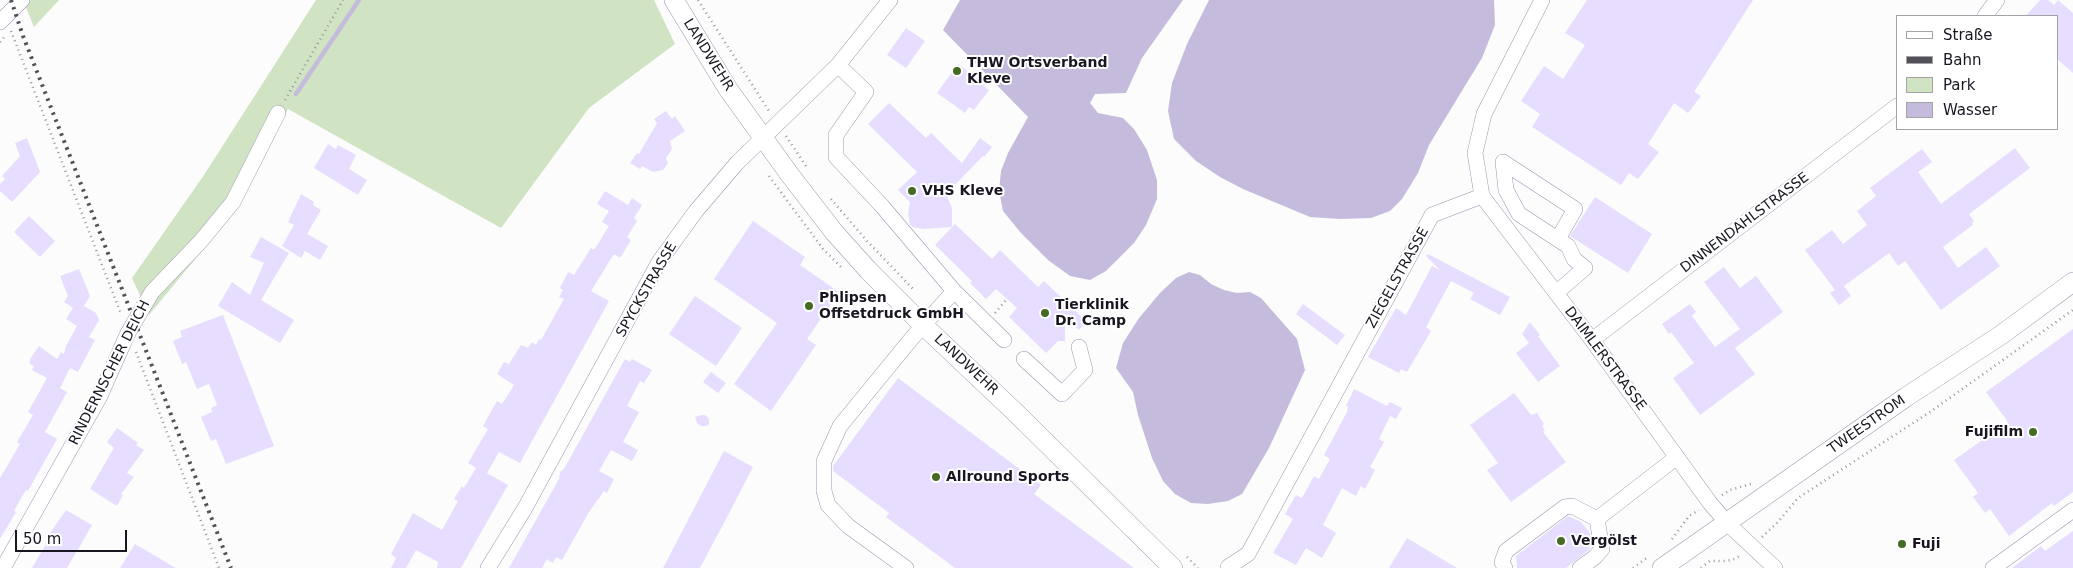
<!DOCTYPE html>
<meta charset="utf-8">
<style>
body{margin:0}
#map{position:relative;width:2073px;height:568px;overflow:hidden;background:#fcfcfc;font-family:"DejaVu Sans",sans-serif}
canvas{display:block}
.legend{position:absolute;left:1896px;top:15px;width:162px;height:115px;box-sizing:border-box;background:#fff;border:1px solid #a3a2a6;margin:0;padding:6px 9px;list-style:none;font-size:15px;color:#191621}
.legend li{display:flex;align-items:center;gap:10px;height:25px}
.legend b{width:25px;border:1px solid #a3a2a6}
.scale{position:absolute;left:15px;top:530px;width:112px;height:22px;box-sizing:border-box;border:2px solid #191621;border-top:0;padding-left:6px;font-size:15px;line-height:18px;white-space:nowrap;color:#191621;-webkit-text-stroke:4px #fff;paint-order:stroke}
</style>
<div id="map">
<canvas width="2073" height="568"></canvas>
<ul class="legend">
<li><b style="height:6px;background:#fff"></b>Straße</li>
<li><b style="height:6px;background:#535059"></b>Bahn</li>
<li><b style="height:14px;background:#d0e3c3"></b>Park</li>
<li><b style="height:14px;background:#c5bcdd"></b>Wasser</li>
</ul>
<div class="scale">50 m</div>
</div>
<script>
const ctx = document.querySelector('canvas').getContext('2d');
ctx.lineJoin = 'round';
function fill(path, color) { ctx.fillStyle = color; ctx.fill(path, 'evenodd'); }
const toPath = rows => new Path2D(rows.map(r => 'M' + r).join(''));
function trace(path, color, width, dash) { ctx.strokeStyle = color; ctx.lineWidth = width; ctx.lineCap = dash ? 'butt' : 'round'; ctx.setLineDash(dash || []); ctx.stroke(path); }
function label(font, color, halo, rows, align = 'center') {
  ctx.font = font + ' "DejaVu Sans",sans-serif'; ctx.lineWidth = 4; ctx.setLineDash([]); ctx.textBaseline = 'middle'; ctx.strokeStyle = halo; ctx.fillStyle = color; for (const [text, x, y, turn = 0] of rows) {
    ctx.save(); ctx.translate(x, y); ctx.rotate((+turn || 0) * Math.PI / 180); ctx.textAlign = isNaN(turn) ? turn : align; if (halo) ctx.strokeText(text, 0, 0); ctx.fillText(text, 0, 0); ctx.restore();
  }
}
fill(toPath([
 [23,0,59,0,34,27],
 [316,0,654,0,675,44,589,108,501,228,288,109,239,206,149,315,132,278,204,175]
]), '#d0e3c3');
fill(toPath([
 [960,0,1183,0,1142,58,1126,93,1095,94,1090,103,1098,113,1123,118,1134,129,1147,150,1157,180,1157,199,1146,225,1134,243,1106,271,1090,280,1070,276,1048,260,1021,233,1003,211,999,191,1001,171,1008,153,1028,117,943,30],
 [1209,0,1494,0,1495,25,1482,58,1429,145,1418,173,1402,199,1390,211,1371,218,1340,219,1310,217,1243,189,1220,177,1196,161,1174,139,1168,111,1172,83,1187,44],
 [1189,272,1200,275,1211,284,1224,290,1237,293,1250,292,1261,298,1297,339,1305,370,1269,448,1242,494,1228,501,1208,504,1191,503,1175,494,1163,481,1152,458,1138,415,1133,392,1116,368,1123,343,1139,318,1160,293,1176,278]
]), '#c5bcdd');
trace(toPath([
 [296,94,359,0]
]), '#c5bcdd', 4.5);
fill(toPath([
 [1587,0,1753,0,1694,92,1701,96,1688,113,1674,103,1648,144,1659,152,1638,179,1629,173,1621,185,1532,127,1540,114,1521,101,1544,66,1563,79,1585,45,1565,33],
 [2040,0,2048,0,2054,5,2058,0,2073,13,2073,73,2057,59,2057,16,2026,16],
 [906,28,925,41,906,68,887,55],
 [958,64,985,84,983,86,989,90,974,110,969,107,965,113,937,93],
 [889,103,926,138,931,133,962,163,980,138,992,147,984,157,983,156,946,194,952,208,952,227,923,229,913,227,910,224,908,214,910,202,898,190,917,172,868,124],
 [666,111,672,119,675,116,685,131,670,141,672,149,666,158,668,163,663,170,653,172,642,166,640,169,630,163,637,153,639,154,657,123,654,119],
 [27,138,40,172,12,202,0,191,0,184,5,179,2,176,20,156,15,143],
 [328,144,336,149,338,145,356,155,349,169,367,180,358,195,314,168],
 [2015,148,2030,168,1969,214,1974,221,1972,223,1973,225,1943,247,1958,268,1986,247,2000,266,1941,310,1905,261,1898,266,1889,253,1844,286,1851,296,1839,305,1830,293,1835,290,1805,250,1832,230,1843,244,1867,225,1857,211,1876,196,1870,188,1922,149,1932,162,1918,172,1941,204],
 [605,191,628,205,632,198,642,205,634,218,637,221,627,237,631,240,620,258,614,254,591,291,609,301,520,463,499,452,487,473,508,485,475,543,461,568,437,568,438,562,416,550,406,568,391,568,396,558,391,554,413,513,442,530,458,501,454,499,462,486,464,488,476,468,468,463,488,429,483,426,497,401,502,404,514,385,497,374,504,362,509,364,521,345,528,348,532,342,536,345,539,339,541,340,564,299,559,297,563,290,560,288,568,272,574,275,591,248,594,250,609,226,602,222,609,211,597,204],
 [301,194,314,202,313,205,321,210,307,234,328,246,320,260,305,251,301,258,282,246,294,225,288,222],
 [1595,197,1652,234,1628,273,1570,236],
 [29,216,55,241,40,257,14,232],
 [753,221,805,257,800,265,839,292,807,339,816,345,771,411,734,384,777,323,714,279],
 [955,224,992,259,1000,250,1038,287,1044,281,1087,322,1079,330,1065,317,1065,341,1058,341,1046,353,1009,317,1017,308,996,289,986,299,970,283,972,281,935,245],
 [261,237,289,253,261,300,294,320,280,343,218,306,232,282,250,295,264,263,250,257],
 [1428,254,1510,297,1500,315,1470,299,1474,293,1451,281,1426,327,1431,331,1407,372,1401,369,1399,373,1368,357,1396,308,1406,315,1432,266,1441,271,1426,256],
 [1724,267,1740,288,1756,276,1783,312,1735,348,1755,374,1700,415,1673,378,1694,363,1671,332,1669,334,1662,324,1690,304,1696,312,1692,316,1715,347,1740,329,1704,282],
 [79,269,90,296,84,306,96,313,99,320,89,337,95,340,78,372,70,368,60,388,67,392,45,432,57,439,28,491,26,490,20,500,14,511,16,512,0,539,0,478,20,444,17,442,33,415,28,412,47,378,32,370,34,366,30,364,30,359,39,346,57,359,61,352,64,354,66,346,77,326,66,319,73,308,64,302,68,296,60,276],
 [695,296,742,328,716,366,669,334],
 [1303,304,1345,335,1337,345,1296,314],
 [223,315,274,446,226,464,216,439,211,441,201,417,212,412,211,408,217,405,209,384,197,389,186,362,182,364,173,341,182,337,180,331],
 [1530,322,1540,335,1538,336,1560,366,1538,382,1516,353,1529,343,1522,334],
 [2073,329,2073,492,2054,506,2052,503,2009,536,1990,509,1985,513,1973,497,1978,493,1954,460,2008,422,1986,392],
 [625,359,630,362,632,359,652,370,644,383,640,381,627,406,639,412,623,442,638,450,632,461,611,450,599,471,614,479,607,493,604,491,589,512,562,560,556,557,553,563,547,559,542,568,509,568,559,479,560,472,564,469],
 [711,372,726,383,718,393,703,382],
 [898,378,1041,485,1034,494,1134,568,955,568,886,517,889,513,833,471,833,466],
 [1354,389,1387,406,1390,402,1402,408,1396,419,1390,416,1379,439,1384,442,1370,467,1375,470,1365,489,1361,486,1356,496,1342,488,1323,525,1336,533,1322,558,1306,548,1296,565,1273,553,1293,519,1285,514,1296,495,1302,498,1314,476,1319,479,1330,459,1324,455,1347,412,1348,407,1346,406],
 [1514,393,1531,415,1537,413,1544,424,1542,426,1545,430,1543,432,1566,462,1511,502,1487,470,1498,463,1470,425],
 [701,415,705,415,709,419,709,424,706,426,701,426,697,423,695,417],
 [117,428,138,443,136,445,144,450,127,473,134,477,121,494,123,495,117,506,90,489,114,448,107,442],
 [724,451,753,467,726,519,700,568,663,568],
 [66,510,92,525,80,546,67,568,32,568,52,534,50,533],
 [1568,516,1581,522,1590,533,1591,547,1589,550,1566,568,1517,568,1516,556],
 [2073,531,2073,568,2012,568,2041,546,2045,551],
 [1407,538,1457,568,1389,568],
 [135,544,176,568,120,568]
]), '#e6ddff');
const minor = toPath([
 [1985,16,1997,0],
 [0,22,22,0],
 [838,65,866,92,836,135,836,157,882,206,954,291,1004,340],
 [1482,196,1592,340,1710,503,1727,523,1775,568],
 [1556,293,1585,268,1574,259,1568,246,1519,214,1506,190,1503,162,1575,209,1558,239],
 [1592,340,1897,106],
 [1024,359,1062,394,1085,370,1079,347],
 [1597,519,1677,457],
 [1228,567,1248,554,1432,215,1482,196,1475,153,1484,114,1542,0],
 [3,568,100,396,128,333,152,292,200,242,233,202,278,113],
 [488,568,525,508,659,262,696,211,737,163,838,65,890,0],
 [906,568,848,526,828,505,824,491,824,461,840,426,912,338,954,291],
 [1505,568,1502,562,1506,551,1565,507,1572,506,1597,519],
 [1580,568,1595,557,1602,549,1597,519],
 [1993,568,2073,510]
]);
const major = toPath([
 [674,0,728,89,790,175,834,232,868,270,923,325,1016,413,1173,568],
 [1662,568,1906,397,2001,335,2073,282]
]);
trace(minor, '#9c93b2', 16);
trace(major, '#9c93b2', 20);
trace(toPath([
 [698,0,769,111],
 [11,31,121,314],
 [0,42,6,35],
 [285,100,343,0],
 [786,136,808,169],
 [769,176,823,249,843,269],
 [831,199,867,241,915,291],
 [995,313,1007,299],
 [136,352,219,568],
 [1722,495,1730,490,1751,484],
 [1762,537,1778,522,1798,498,1930,412,2073,310],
 [1672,539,1689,516,1699,510],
 [1187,557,1198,568],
 [1633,568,1648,557],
 [1701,568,1710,561,1726,561,1735,559,1741,555]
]), '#97969b', 2.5, [1, 4]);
trace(minor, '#fff', 15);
trace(major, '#fff', 19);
trace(toPath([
 [11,0,23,36,231,568]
]), '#535059', 4, [2.5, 5]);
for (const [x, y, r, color] of [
 [957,71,5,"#446a24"],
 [912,191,5,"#446a24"],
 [809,306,5,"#446a24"],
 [1045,313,5,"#446a24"],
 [2033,432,5,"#446a24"],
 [936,477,5,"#446a24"],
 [1561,541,5,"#446a24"],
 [1902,544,5,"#446a24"]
]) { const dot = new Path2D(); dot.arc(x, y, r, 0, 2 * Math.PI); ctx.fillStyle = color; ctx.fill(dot); trace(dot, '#fff', 2); }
label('14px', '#191621', '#fff', [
 ["LANDWEHR",708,55,58],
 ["DINNENDAHLSTRASSE",1745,223,-37],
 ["ZIEGELSTRASSE",1398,278,-61],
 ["SPYCKSTRASSE",647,290,-60],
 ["DAIMLERSTRASSE",1605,359,53],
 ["LANDWEHR",966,365,43],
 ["RINDERNSCHER DEICH",110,373,-63],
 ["TWEESTROM",1867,425,-35]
]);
label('bold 14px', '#191621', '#fff', [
 ["THW Ortsverband",967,63],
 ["Kleve",967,79],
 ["VHS Kleve",922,191],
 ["Phlipsen",819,298],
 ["Offsetdruck GmbH",819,314],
 ["Tierklinik",1055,305],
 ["Dr. Camp",1055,321],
 ["Fujifilm",2023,432,"right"],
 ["Allround Sports",946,477],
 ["Vergölst",1571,541],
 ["Fuji",1912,544]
], 'left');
</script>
